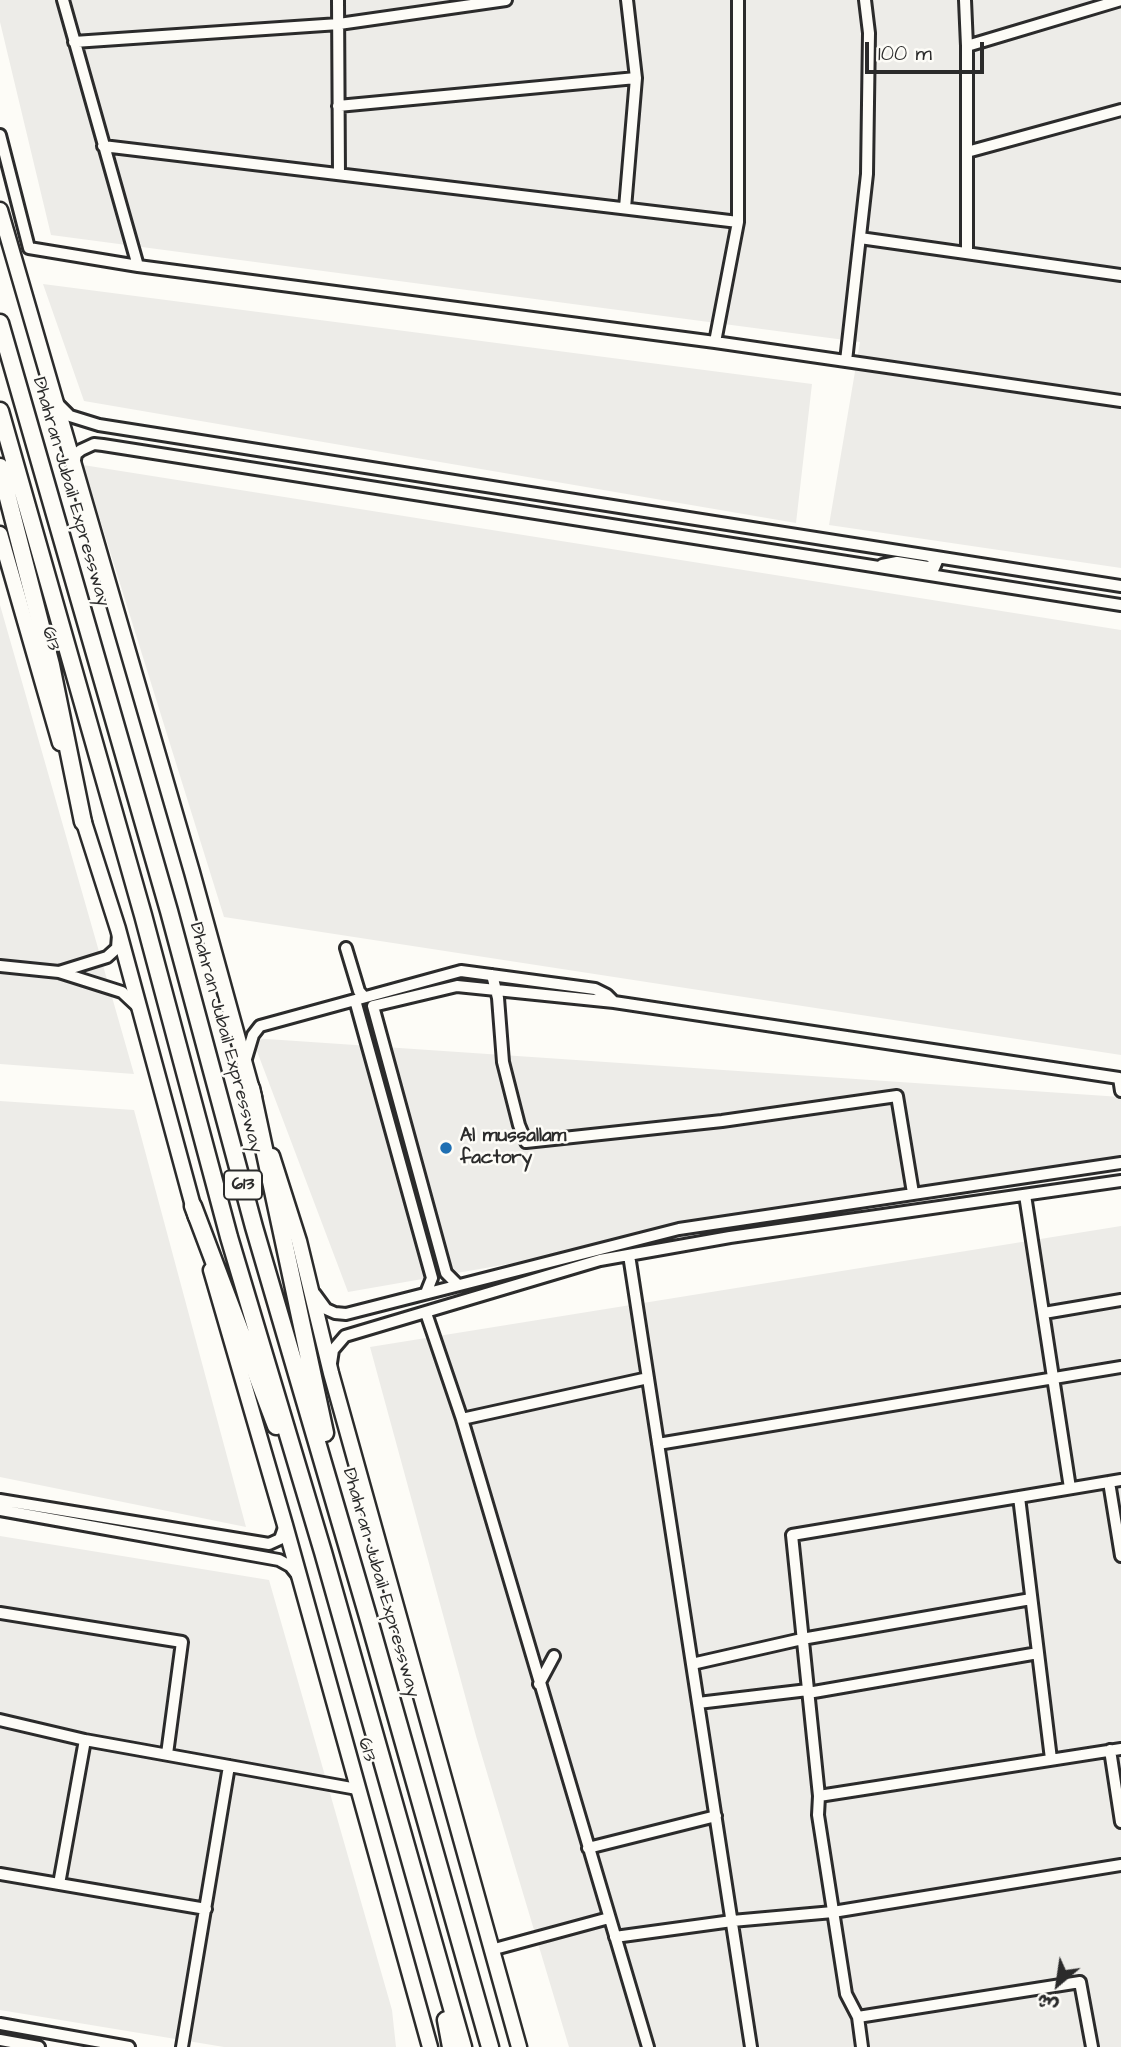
<!DOCTYPE html>
<meta charset="utf-8">
<style>
body{margin:0}
#map{position:relative;width:1121px;height:2047px;overflow:hidden;background:#fdfcf7;font-family:"Architects Daughter","Playpen Sans Arabic",sans-serif}
canvas{display:block}
.north{position:absolute;left:1023px;top:1949px;width:70px;height:70px;-webkit-text-stroke:5px #fdfcf7;paint-order:stroke;rotate:209deg;font-size:19px;font-weight:700;line-height:28px;text-align:center;color:#2b2b2b}
.north::after{content:'';display:block;margin:auto;width:24px;height:32px;background:#2b2b2b;clip-path:polygon(50% 0,100% 100%,50% 72%,0 100%)}
.scale{position:absolute;left:865px;top:42px;width:119px;height:32px;box-sizing:border-box;border:4px solid #2b2b2b;border-top:0;padding-left:9px;font-size:21px;line-height:24px;white-space:nowrap;color:#2b2b2b;-webkit-text-stroke:5px #fdfcf7;paint-order:stroke}
</style>
<div id="map">
<canvas width="1121" height="2047"></canvas>
<div class="north">ش</div>
<div class="scale">100 m</div>
</div>
<script>
const ctx = document.querySelector('canvas').getContext('2d');
ctx.lineJoin = 'round';
function fill(path, color) { ctx.fillStyle = color; ctx.fill(path, 'evenodd'); }
const toPath = rows => new Path2D(rows.map(r => 'M' + r).join(''));
function trace(path, color, width, dash) { ctx.strokeStyle = color; ctx.lineWidth = width; ctx.lineCap = dash ? 'butt' : 'round'; ctx.setLineDash(dash || []); ctx.stroke(path); }
function label(font, color, halo, rows, align = 'center') {
  ctx.font = font + ' "Architects Daughter",sans-serif'; ctx.lineWidth = 5; ctx.setLineDash([]); ctx.textBaseline = 'middle'; ctx.strokeStyle = halo; ctx.fillStyle = color; for (const [text, x, y, turn = 0] of rows) {
    ctx.save(); ctx.translate(x, y); ctx.rotate((+turn || 0) * Math.PI / 180); ctx.textAlign = isNaN(turn) ? turn : align; if (halo) ctx.strokeText(text, 0, 0); ctx.fillText(text, 0, 0); ctx.restore();
  }
}
fill(toPath([
 [0,0,1121,0,1121,568,829,525,860,342,51,235,0,22],
 [43,284,812,384,796,523,84,401],
 [83,465,1121,630,1121,1055,224,917],
 [0,605,134,1074,0,1064],
 [252,1038,1121,1097,1121,1157,348,1292],
 [0,1101,134,1110,246,1527,0,1477],
 [1121,1226,1121,2047,569,2047,476,1736,370,1347],
 [0,1536,269,1580,392,2010,396,2047,224,2047,0,2010]
]), '#edece8');
const minor = toPath([
 [63,0,138,266],
 [338,0,339,174],
 [965,0,967,46,967,252],
 [74,42,339,24,506,0],
 [967,46,1121,0],
 [338,106,636,78],
 [0,135,29,248,138,266,715,342,1121,401],
 [103,146,738,222],
 [967,152,1121,110],
 [625,208,636,78,627,0],
 [860,238,1121,275],
 [715,342,738,222,738,0],
 [846,361,867,174,869,33,865,0],
 [58,404,70,416,99,425,1121,586],
 [74,466,76,454,81,450,94,444,103,445,1121,605],
 [882,565,897,562,934,568,937,561,929,556],
 [118,935,117,948,107,957,59,972,122,992,138,1007],
 [346,948,359,991,364,997],
 [0,966,59,972],
 [492,975,498,998,503,1062,519,1125,526,1142,722,1121,897,1096,913,1193],
 [355,1000,432,1278,426,1293],
 [245,1062,253,1035,260,1026,461,971,595,989,607,995,614,1002],
 [1025,1195,1070,1488],
 [629,1255,751,2047],
 [457,1284,446,1273,373,1006,457,986,614,1002,1119,1078,1121,1091],
 [315,1294,326,1309,335,1313,346,1314,679,1229,1121,1163],
 [426,1313,462,1419,648,2047],
 [1044,1313,1121,1300],
 [331,1363,333,1350,345,1336,600,1260,730,1237,1121,1181],
 [462,1419,648,1378],
 [658,1444,1121,1367],
 [1121,1480,792,1535,819,1796,1121,1749],
 [1109,1482,1121,1556],
 [1019,1497,1051,1759],
 [0,1500,269,1544,280,1539,285,1525],
 [0,1510,279,1560,290,1566,298,1576],
 [0,1613,182,1642,167,1754],
 [692,1664,802,1639,1031,1599],
 [539,1684,554,1656],
 [808,1693,1038,1653],
 [698,1703,808,1690],
 [0,1720,85,1740,357,1789],
 [1110,1750,1121,1822],
 [819,1796,818,1815,846,1994,858,2017],
 [588,1848,716,1816],
 [0,1874,206,1909],
 [59,1884,85,1740],
 [615,1937,732,1921,833,1912,1121,1865],
 [491,1950,609,1918],
 [0,2024,129,2047],
 [0,2040,39,2047],
 [182,2047,229,1766],
 [862,2047,858,2017,1080,1982,1092,2047]
]);
const major = toPath([
 [0,210,192,872,254,1097],
 [0,534,60,743],
 [81,813,118,929,196,1217],
 [272,1156,299,1241,331,1373,519,2047],
 [211,1270,285,1525,430,2047]
]);
const highway = toPath([
 [0,323,169,911,254,1227,369,1620,490,2047],
 [0,411,143,915,229,1237,323,1552,463,2047],
 [0,467,51,665,83,822],
 [251,1088,325,1433],
 [193,1206,276,1426],
 [446,2020,451,2047]
]);
trace(minor, '#2b2b2b', 16);
trace(major, '#2b2b2b', 19);
trace(highway, '#2b2b2b', 21);
trace(minor, '#fdfcf7', 10);
trace(major, '#fdfcf7', 14);
trace(highway, '#fdfcf7', 16);
for (const [x, y, r, color] of [
 [446,1148,7,"#1f6fb2"]
]) { const dot = new Path2D(); dot.arc(x, y, r, 0, 2 * Math.PI); ctx.fillStyle = color; ctx.fill(dot); trace(dot, '#fdfcf7', 2.5); }
for (const [x, y, w] of [
 [243,1185,38]
]) { const box = new Path2D(); box.roundRect(x - w / 2, y - 14.5, w, 29, 5); ctx.fillStyle = '#fdfcf7'; ctx.fill(box); trace(box, '#2b2b2b', 2); }
label('bold 18px', '#2b2b2b', null, [
 ["613",243,1185]
]);
label('19px', '#2b2b2b', '#fdfcf7', [
 ["Dhahran Jubail Expressway",70,492,74],
 ["613",50,639,74],
 ["Dhahran Jubail Expressway",225,1038,75],
 ["Dhahran Jubail Expressway",380,1583,74],
 ["613",366,1750,74]
]);
label('bold 19px', '#2b2b2b', '#fdfcf7', [
 ["Al mussallam",460,1137],
 ["factory",460,1159]
], 'left');
</script>
